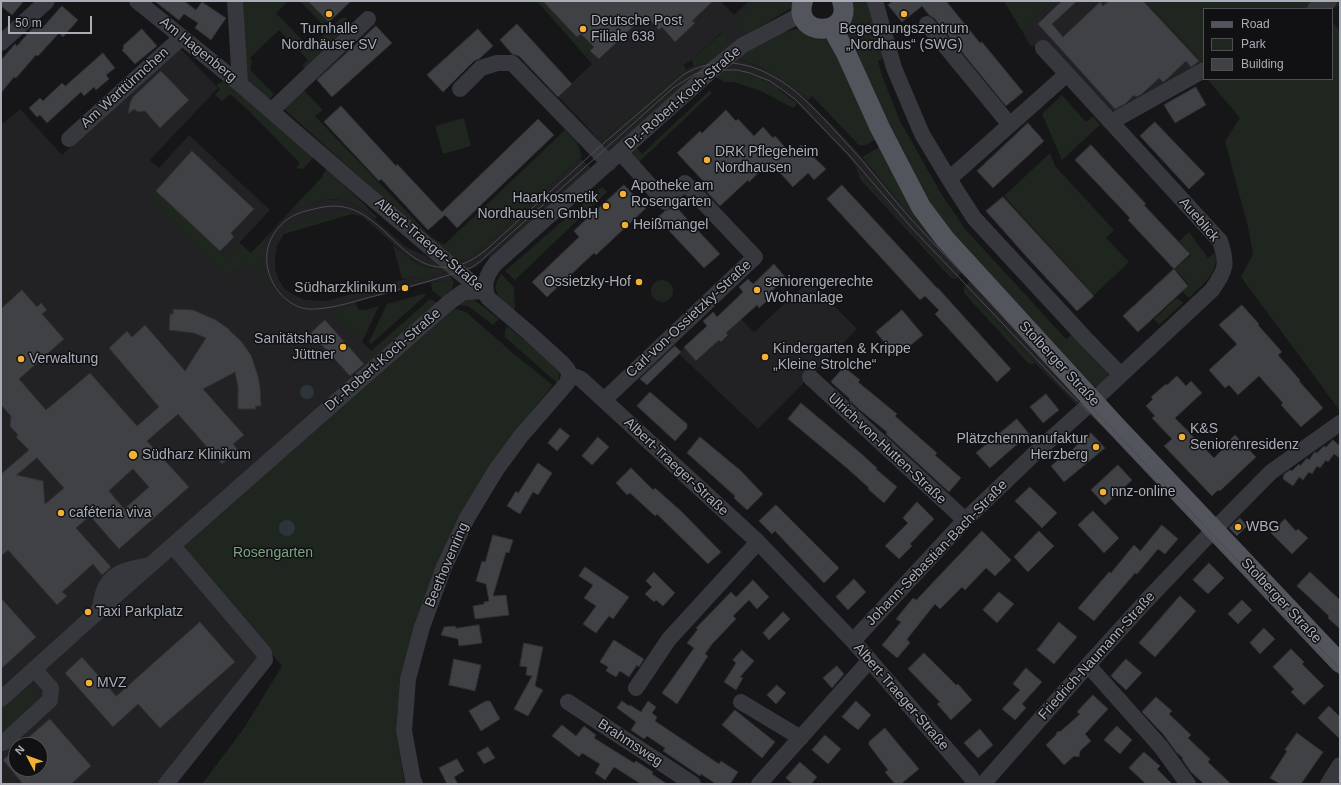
<!DOCTYPE html>
<html>
<head>
<meta charset="utf-8">
<style>
  body { margin:0 }
  #map { position:relative; width:1341px; height:785px; overflow:hidden; background:#161618; font-family:Helvetica,sans-serif }
  canvas { display:block }
  .frame { position:absolute; inset:0; border:2px solid #a8adb8; pointer-events:none }
  .legend { position:absolute; left:1203px; top:8px; width:130px; height:72px; box-sizing:border-box; background:#111113; border:1px solid #4d4f55; margin:0; padding:5px 7px; list-style:none; font-size:12px; color:#a8adb8 }
  .legend li { display:flex; align-items:center; gap:8px; height:20px }
  .legend b { width:20px; border:1px solid #4d4f55 }
  .north { position:absolute; left:8px; top:737px; width:40px; height:40px; box-sizing:border-box; background:#111113; border:1px solid #4d4f55; border-radius:50%; rotate:311deg; font-size:11px; font-weight:700; line-height:16px; text-align:center; color:#a8adb8 }
  .north::after { content:''; display:block; margin:auto; width:14px; height:18px; background:#f2b134; clip-path:polygon(50% 0,100% 100%,50% 72%,0 100%) }
  .scale { position:absolute; left:8px; top:16px; width:84px; height:18px; box-sizing:border-box; border:2px solid #a8adb8; border-top:0; padding-left:5px; font-size:12px; line-height:14px; white-space:nowrap; color:#a8adb8; -webkit-text-stroke:3px #111113; paint-order:stroke }
</style>
</head>
<body>
<div id="map">
<canvas width="1341" height="785"></canvas>
<div class="frame"></div>
<ul class="legend">
<li><b style="height:5px;background:#53555c"></b>Road</li>
<li><b style="height:11px;background:#1e261f"></b>Park</li>
<li><b style="height:11px;background:#404145"></b>Building</li>
</ul>
<div class="north">N</div>
<div class="scale">50 m</div>
</div>
<script>
const context = document.querySelector('canvas').getContext('2d');
context.lineJoin = 'round';
function fill(path, color) { context.fillStyle = color; context.fill(path, 'evenodd'); }
function strokePath(path, color, width, dash) { context.strokeStyle = color; context.lineWidth = width; context.lineCap = dash ? 'butt' : 'round'; context.setLineDash(dash || []); context.stroke(path); }
function write(font, color, halo, rows, align = 'center') {
  context.font = font + ' Helvetica,sans-serif'; context.lineWidth = 3; context.setLineDash([]); context.textBaseline = 'middle'; context.strokeStyle = halo; context.fillStyle = color; for (const [text, x, y, turn = 0] of rows) {
    context.save(); context.translate(x, y); context.rotate((+turn || 0) * Math.PI / 180); context.textAlign = isNaN(turn) ? turn : align; if (halo) context.strokeText(text, 0, 0); context.fillText(text, 0, 0); context.restore();
  }
}
const built = new Path2D(`
  M543 1H721L734 15 749 1 753 5 751 32 731 45 722 32 692 60 680 67 598 140 590 130 558 96 592 64 585 56 590 51Z
  M1053 1H1146L1202 62 1120 111H1106L1050 50 1030 45 1022 31Z
  M179 47 218 88 150 160 159 168 189 135 270 210 240 242 241 244 227 258 220 251 227 278 245 263 272 288 266 278 263 263V250L270 233 289 212 303 205 323 200H342L356 205 365 211 406 247 430 258H431L445 270 424 266 408 257 363 217 353 212 282 233 284 234 277 246 275 257V269L279 280 284 288 292 294 305 300 327 301 369 289 368 288 423 275 449 272 453 281 431 282 415 286 356 302V304L329 311 378 357 261 658 159 784H1V125L20 109 62 155ZM16 745H40V769H16Z
  M737 58 777 74 786 79 802 94 853 147 895 197 963 271 956 279 887 205 846 154 801 107 782 90 720 71Z
  M714 61 694 78 678 86 605 152 598 145 657 92 683 71 694 66Z
  M580 158 589 166 489 256 476 267 467 271 454 263 468 259 478 252Z
  M971 280 1079 393 1077 405 1028 356 964 287Z
  M809 281 857 329 758 429 679 354 684 347 697 361 719 340 721 342 728 336 726 333 741 319 754 332Z`);
const green = new Path2D(`
  M243 1H288L276 13 310 48 341 18H347L345 34 306 70 302 66 308 60 279 30 250 58 252 62 250 70 274 94 269 100 246 78Z
  M300 1H308L329 22 322 24Z
  M537 1H543L577 37 581 34 594 47 585 56Z
  M749 1H798L793 7 751 32C742 33 736 32 731 25L752 5Z
  M847 1H871L886 57 878 61 883 78 900 121 942 195 966 230 1066 339 1073 333 1108 371V379L1102 384 1093 387 933 217 844 31Z
  M1004 1H1053L1022 31Z
  M1146 1H1340V5L1332 9H1204V64Z
  M1332 21 1340 31V411L1241 277 1253 254 1248 227 1225 141 1240 118 1207 79H1332Z
  M804 28 818 33 829 42 841 61 876 139C870 143 864 148 857 144V143L812 96 808 100C785 76 768 69 737 58 757 46 780 30 804 28Z
  M723 32 731 40V45L714 61 694 66 692 60Z
  M684 65 686 69 657 92 598 145V140L680 66Z
  M720 71C753 72 772 82 797 104L793 108 761 91 734 82H724L714 76Z
  M694 78 610 153 605 152 678 86 689 79Z
  M224 81H228L309 152 313 158 303 169 296 168 300 163 248 110 230 94 222 101 215 95 220 89 216 85Z
  M301 87 323 110 315 116 431 237 444 245 565 130 577 142 582 156 478 252 468 259 454 263 281 106Z
  M710 90 712 93 638 163 628 152 634 145 642 154Z
  M1062 95 1086 122 1093 116 1100 125 1062 160 1042 114Z
  M464 118 471 146 443 154 435 126Z
  M879 147 963 271 920 226 862 157Z
  M1050 153 1055 166 1114 230 1106 238 1129 262 1094 295 1004 196Z
  M589 166 592 169 491 258 489 256Z
  M856 167 887 205 956 279 951 278 860 179Z
  M327 169 366 206 368 209 377 217 375 219C369 214 364 209 357 206 336 193 310 202 289 212L323 176 322 175Z
  M602 187 607 192 515 280 505 271Z
  M156 191 227 258 241 244 251 253 270 233C261 257 261 267 273 290L245 263 227 278 148 199Z
  M341 211 353 212 363 217 352 214 284 234 282 233 289 226Z
  M1189 232 1208 258 1215 253C1220 272 1201 286 1189 298L1183 292 1189 285 1175 269 1191 255 1179 241Z
  M393 245C403 253 412 262 424 266 432 269 442 267 449 272L402 279Z
  M501 274 514 287 515 312C502 300 488 293 501 274Z
  M651 291a11 11 0 1 1 22 0a11 11 0 1 1-22 0Z
  M454 281 452 290 443 299 432 290 431 282Z
  M964 287 1028 356 1035 363 1032 364 1028 363 964 293Z
  M423 294 426 295 371 344 369 342 387 304Z
  M1177 298 1183 303 1159 325 1154 319Z
  M430 299 438 303 368 366 362 359Z
  M464 299H473L499 319 493 325 468 306 458 305Z
  M356 304 358 309 364 310 379 306 362 342 329 311Z
  M451 307 466 312 515 355 553 385 516 431 416 625 400 678 396 732 405 784H202L244 728 282 666 181 547Z
  M507 326 560 370 558 384 505 337V331Z
  M24 686C34 687 38 692 39 702L1 738V704Z`);
const water = new Path2D(`
  M300 392a7 7 0 1 1 14 0a7 7 0 1 1-14 0Z
  M279 528a8 8 0 1 1 16 0a8 8 0 1 1-16 0Z`);
const building = new Path2D(`
  M1 1H24L12 15 1 6Z
  M155 1H184L196 10 202 2 226 18 211 40 195 28 198 23 184 14 179 20Z
  M308 1H351L329 22Z
  M543 1H713L692 21 695 23 675 42 662 27 659 30 645 15 599 59 590 51 594 47 581 34 577 37Z
  M893 1H946L980 43 982 42 1023 92 1006 106 934 18 929 15 922 6 902 22 888 5Z
  M1062 1H1077L1052 24 1063 37 1100 2 1103 6 1109 1H1143L1199 61 1191 67 1186 61 1166 80 1163 82 1159 78 1142 94 1136 97 1134 95 1125 104 1115 109 1038 24Z
  M62 6 78 20 63 37 59 33 38 56 36 55 16 78 14 77 1 93V60L15 44 17 46 36 24 42 28Z
  M517 24 572 84 558 97 519 56 512 54 500 40Z
  M376 26 392 43 332 97 317 80Z
  M142 29 157 46 135 64 122 50 124 48 123 46Z
  M478 29 493 46 479 59 474 61 443 92 427 75Z
  M103 53 115 68 106 75 109 79 96 90 94 87 84 96 81 92 47 123 40 115 37 117 29 108 40 98 43 101 62 83 65 86Z
  M161 71 189 100 160 128 145 111 138 112 134 109 128 114 130 103 133 97Z
  M1196 87 1206 105 1175 123 1164 105Z
  M341 106 396 166 397 164 442 212 538 119 554 135 457 228 445 215 428 230 381 179 379 181 324 122Z
  M726 110 736 121 738 119 754 136 763 127 773 138 775 136 791 154 801 145 826 169 814 180 808 173 793 187 770 162 749 182 748 180 720 206 702 187 706 184 677 153 700 131 702 133Z
  M1155 122 1205 174 1189 189 1140 136Z
  M1028 123 1044 141 993 188 977 171Z
  M1091 145 1146 204 1144 205 1190 254 1174 269 1128 220 1130 218 1075 160Z
  M192 151 254 209 231 233 234 237 220 251 156 191Z
  M624 185 646 208 596 255 594 253 547 297 532 282 579 237 574 231Z
  M842 185 937 288H938L1011 369 997 382 935 314 939 310 925 296 920 300 827 199Z
  M1003 197 1094 296 1077 311 1025 255 986 211Z
  M675 206 720 254 704 268 657 218 665 211 671 209Z
  M774 264 786 278 764 298 767 301 759 308 757 305 726 333 728 335 721 342 719 340 696 361 684 347 707 326 703 321 713 312 717 317 743 292 739 287 748 279 753 284Z
  M1174 269 1188 286 1138 332 1123 316Z
  M22 290 37 307 41 303 47 310 42 314 64 339 19 379 46 410 90 373 137 426 159 407 109 348 127 331 132 337 145 325 185 371 206 338 194 333 169 330 170 314H173V309L193 310 216 320 230 330H229L241 341 251 355 258 376 260 388 261 406H255L256 409H238V388L235 372 203 389 244 435 233 444 238 450 222 464 178 414 147 441 189 487 119 549 90 516 76 528 111 567 102 575 93 564 62 592 67 596 57 605 8 550 1 556V474L29 450 16 437 18 435 10 426 11 416 1 405V309ZM37 458 64 488 45 504 43 481 17 475ZM133 469 149 487 124 509 109 491Z
  M1242 305 1259 324 1258 325 1282 352 1278 355 1300 380 1299 381 1323 408 1301 427 1281 405 1283 403 1259 376 1238 395 1229 385 1225 388 1209 370 1237 344 1219 325Z
  M902 310 923 335 896 357 876 332Z
  M325 320 364 364 350 376 311 333Z
  M675 346 681 352 647 385 640 379Z
  M844 367 860 380 858 382 897 414 895 416 937 453 935 455 961 478 949 492 886 434 887 432 861 411 849 400 850 399 831 382Z
  M1177 376 1186 386 1191 381 1202 393 1175 418 1214 458 1226 446 1225 445 1235 435 1256 457 1220 491 1218 490 1212 496 1164 446 1172 439 1152 418 1155 416 1146 406 1153 399 1151 397 1166 384 1167 385Z
  M650 392 687 424V428L675 441 637 406Z
  M1046 394 1059 410 1043 423 1030 407Z
  M801 403 857 450 877 468 876 469 897 487 884 503 868 489 869 488 848 469 788 419Z
  M1017 419 1030 435 1014 447 990 468 976 453Z
  M560 428 570 436 557 451 548 443Z
  M1091 433 1105 448 1064 482 1051 466 1066 453 1067 454Z
  M598 437 609 447 592 465 582 456Z
  M700 437 740 470 763 494 747 510 734 498 735 496 687 453Z
  M1333 440 1340 446V458L1334 454 1328 462 1326 460 1320 468 1317 466 1312 474 1309 472 1303 480 1299 477 1293 486 1283 479 1284 474 1290 470 1292 471 1299 464 1300 466 1307 458 1309 460 1313 454 1315 452 1317 453 1324 446 1326 447Z
  M538 463 552 473 538 495 533 492 520 514 507 506 516 491 518 493Z
  M1118 465 1132 480 1105 505 1091 490Z
  M631 468 653 490 655 488 682 512 721 552 708 564 657 514 655 516 630 493 627 495 616 483Z
  M1030 487 1057 513 1042 528 1015 501Z
  M917 502 934 519 910 544 912 546 899 559 885 546 908 523 903 518Z
  M776 505 839 568 824 583 775 531 772 534 759 521Z
  M1093 511 1119 538 1104 553 1078 525Z
  M1240 518 1247 526 1237 536 1229 528Z
  M1285 519 1296 531 1298 529 1308 538 1292 554 1271 533Z
  M1162 525 1178 539 1165 554 1158 549 1137 574 1135 573 1094 621 1078 608 1109 572 1111 573 1134 545 1140 551Z
  M982 531 1011 560 995 576 986 568 965 590 962 587 940 609 935 604 907 639 910 643 897 658 882 645 901 622 896 619 913 598 916 600Z
  M1039 531 1054 546 1028 572 1014 557Z
  M493 535 513 540 509 553 506 552 493 596 506 595 509 615 475 619 473 606 484 604V602L489 601 486 584 476 581 482 561 485 562Z
  M1209 563 1224 578 1208 594 1193 580Z
  M585 567 629 597 613 619 609 616 596 633 583 624 596 606 584 598 593 585 579 576Z
  M654 572 675 593 663 606 656 600 654 602 645 594 652 587 646 581Z
  M1310 572 1340 600V629L1328 618 1329 616 1297 586Z
  M854 579 866 592 848 610 836 597Z
  M753 580 769 597 757 609 749 600 733 616 736 619 712 644 705 654 708 656 677 704 662 693 694 648 687 643 698 629 696 628 731 592 736 597Z
  M999 592 1014 604 997 623 983 610Z
  M1180 596 1196 611 1155 657 1139 643Z
  M1 598 36 637 1 669Z
  M1242 600 1252 610 1238 624 1228 614Z
  M783 612 790 619 769 640 763 633Z
  M200 622 235 662 160 728 138 704 113 727 65 673 82 657 116 696Z
  M1059 622 1077 637 1054 664 1037 650Z
  M479 625 482 643 459 646 458 639 441 635 444 627 455 626 456 628Z
  M1264 628 1275 639 1260 654 1250 643Z
  M614 640 644 659 639 667 637 665 629 677 620 671 616 677 606 671 608 667 600 662Z
  M524 643 543 647 535 686 543 690 528 716 514 709 532 676 526 675 527 667 520 666Z
  M1291 649 1304 662 1302 664 1324 686 1304 705 1291 692 1294 689 1273 667Z
  M742 650 754 661 740 677 743 678 736 690 724 682 736 663 733 660Z
  M924 653 956 685 958 684 972 700 951 720 937 704 940 702 908 669Z
  M454 659 481 665 475 691 449 685Z
  M1126 659 1142 673 1126 690 1111 676Z
  M837 666 844 674 832 688 823 678Z
  M1026 668 1042 682 1022 704 1026 708 1015 720 1002 709 1020 690 1013 684Z
  M777 685 786 693 776 704 767 695Z
  M1093 695 1108 709 1085 734 1091 741 1080 751 1079 757 1074 756 1064 765 1046 745 1056 735 1057 732 1061 731 1080 714 1077 712Z
  M1156 697 1172 711 1169 714 1191 735 1188 738 1210 759 1208 762 1231 784H1204L1191 772 1182 759 1183 758 1177 753 1163 734 1142 712Z
  M486 701H490L500 719 481 731 469 711Z
  M622 701 629 706 630 705 641 712 648 701 656 707 652 713 657 717 655 721 719 764 721 761 738 772 730 784H716L701 774 700 776 663 751 665 748 647 736 644 739 631 730 636 722 617 708Z
  M856 701 871 715 858 730 842 717Z
  M1329 706 1340 717V739L1318 718Z
  M735 710 775 742 762 758 722 725Z
  M50 719 91 766 71 784H23L3 760 16 749V769H40V745H20Z
  M562 725 576 736 584 726 596 735 594 738 634 763 636 761 653 772 652 774 667 784H641L614 767 605 780 595 773 600 764 582 753 579 757 552 736Z
  M1117 726 1132 740 1120 754 1104 740Z
  M885 728 919 769 901 784H895L885 772 888 770 869 745V742Z
  M980 729 993 745 978 758 964 743Z
  M1297 733 1323 752 1301 784H1280L1270 778 1287 751 1285 750Z
  M825 735 841 749 828 764 812 750Z
  M488 747 495 758 484 764 477 753Z
  M1144 752 1160 766 1157 769 1172 784H1146L1129 768Z
  M457 759 464 771 454 777 458 784H447L439 768Z
  M800 762 817 777 811 784H793L786 778Z`);
const minor = new Path2D(`
  M137 1 240 84 361 189 459 272 470 281 486 291
  M235 1 240 84
  M875 1 894 68 922 134 949 179 974 218 1085 338 1121 375
  M1315 9 1329 1
  M927 24 1010 125
  M1 43 47 1
  M1043 48 1067 74
  M460 89 481 68 497 63H512L609 163
  M271 111 368 19
  M1111 122 1204 70
  M69 139 182 37
  M569 376 576 377 581 379 758 542 853 641 971 777 974 784
  M810 377 965 520
  M604 400 755 257 685 183 665 202 620 152
  M99 611C101 603 102 593 106 586 115 570 134 568 150 565
  M853 641 965 520 1032 456 1093 401 1212 290C1226 269 1228 265 1220 241L1067 74 949 179
  M1088 665 1161 747 1188 784
  M636 688 669 639 758 542
  M1 699 123 589 447 304 463 292 486 291
  M568 702 693 784
  M741 702 801 738
  M1 743H3L50 700 51 688 34 669
  M166 784 265 660 264 653 173 546
  M415 784 413 780 404 731 408 679 422 627 444 567 467 518 496 470 521 436 567 383 569 376 568 370 563 364 529 333 488 298C482 285 487 274 495 264L712 70 743 45 802 14
  M759 784 870 660
  M983 784 1088 665 1146 601 1204 540 1271 472 1340 423
  M1328 784 1340 765`);
const major = new Path2D(`
  M803 1C791 38 854 38 842 1
  M832 28 846 53 880 128 921 207 945 239 1117 427 1340 663`);
const tram = new Path2D(`
  M1340 669 1103 419C1063 381 1026 340 987 299 962 272 935 246 910 218 893 199 877 178 860 158 849 146 838 134 827 122 811 106 795 88 774 77 745 60 712 57 683 75L596 150 486 250C471 262 453 271 433 266 422 264 410 255 402 248 382 230 363 206 334 206 326 206 318 208 310 210 293 213 279 223 271 239 264 253 266 270 273 283 279 295 293 308 308 309 326 310 350 303 367 298 394 291 420 284 446 276 455 273 464 271 472 267 477 264 482 260 486 256L673 88 695 74 712 70H737L750 73 770 81 795 99 849 155 912 228 1061 385 1119 442 1340 675`);
const markers = [
  [329,14,4,"#f2b134"],
  [904,14,4,"#f2b134"],
  [583,29,4,"#f2b134"],
  [707,160,4,"#f2b134"],
  [623,194,4,"#f2b134"],
  [606,206,4,"#f2b134"],
  [625,225,4,"#f2b134"],
  [639,282,4,"#f2b134"],
  [405,288,4,"#f2b134"],
  [757,290,4,"#f2b134"],
  [343,347,4,"#f2b134"],
  [765,357,4,"#f2b134"],
  [21,359,4,"#f2b134"],
  [1182,437,4,"#f2b134"],
  [1096,447,4,"#f2b134"],
  [133,455,5,"#f2b134"],
  [1103,492,4,"#f2b134"],
  [61,513,4,"#f2b134"],
  [1238,527,4,"#f2b134"],
  [88,612,4,"#f2b134"],
  [89,683,4,"#f2b134"]
];
const poiNames = [
  ["Deutsche Post",591,21],
  ["Filiale 638",591,37],
  ["Turnhalle",329,29,"center"],
  ["Nordhäuser SV",329,45,"center"],
  ["Begegnungszentrum",904,29,"center"],
  ["„Nordhaus“ (SWG)",904,45,"center"],
  ["DRK Pflegeheim",715,152],
  ["Nordhausen",715,168],
  ["Apotheke am",631,186],
  ["Rosengarten",631,202],
  ["Haarkosmetik",598,198,"right"],
  ["Nordhausen GmbH",598,214,"right"],
  ["Heißmangel",633,225],
  ["Ossietzky-Hof",631,282,"right"],
  ["seniorengerechte",765,282],
  ["Wohnanlage",765,298],
  ["Südharzklinikum",397,288,"right"],
  ["Sanitätshaus",335,339,"right"],
  ["Jüttner",335,355,"right"],
  ["Kindergarten & Krippe",773,349],
  ["„Kleine Strolche“",773,365],
  ["Verwaltung",29,359],
  ["K&S",1190,429],
  ["Seniorenresidenz",1190,445],
  ["Plätzchenmanufaktur",1088,439,"right"],
  ["Herzberg",1088,455,"right"],
  ["Südharz Klinikum",142,455],
  ["nnz-online",1111,492],
  ["caféteria viva",69,513],
  ["WBG",1246,527],
  ["Taxi Parkplatz",96,612],
  ["MVZ",97,683]
];
const streetNames = [
  ["Am Hagenberg",198,50,39],
  ["Am Warttürmchen",125,88,-42],
  ["Dr.-Robert-Koch-Straße",683,98,-41],
  ["Aueblick",1199,220,49],
  ["Albert-Traeger-Straße",429,245,40],
  ["Carl-von-Ossietzky-Straße",689,319,-43],
  ["Dr.-Robert-Koch-Straße",383,360,-41],
  ["Stolberger Straße",1059,364,47],
  ["Ulrich-von-Hutten-Straße",887,449,43],
  ["Albert-Traeger-Straße",676,467,43],
  ["Johann-Sebastian-Bach-Straße",937,553,-46],
  ["Beethovenring",447,565,-67],
  ["Stolberger Straße",1281,601,47],
  ["Friedrich-Naumann-Straße",1097,656,-48],
  ["Albert-Traeger-Straße",901,697,49],
  ["Brahmsweg",630,743,33]
];
const parkNames = [
  ["Rosengarten",273,553]
];
fill(built, '#222225');
fill(green, '#1e261f');
fill(water, '#2c353c');
fill(building, '#404145');
strokePath(building, '#303034', 1);
strokePath(minor, '#37383d', 16);
strokePath(major, '#53555c', 20);
strokePath(tram, '#4a4c52', 1);
for (const [x, y, r, color] of markers) { const dot = new Path2D(); dot.arc(x, y, r, 0, 2 * Math.PI); context.fillStyle = color; context.fill(dot); strokePath(dot, '#111113', 1.5); }
write('14px', '#a8adb8', '#111113', poiNames, 'left');
write('14px', '#a8adb8', '#111113', streetNames);
write('14px', '#7fa381', '#111113', parkNames);
</script>
</body>
</html>
